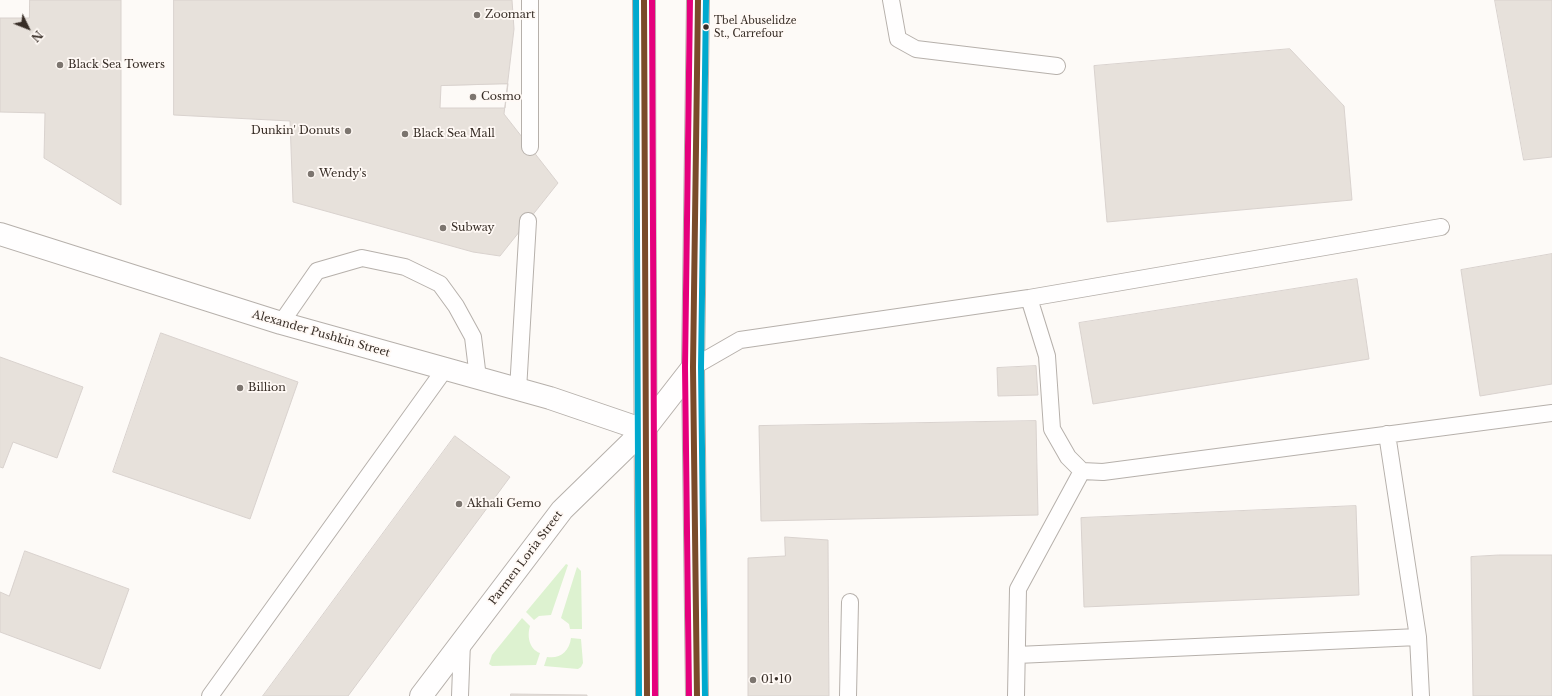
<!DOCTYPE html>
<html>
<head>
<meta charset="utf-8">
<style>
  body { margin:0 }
  #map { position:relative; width:1552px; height:696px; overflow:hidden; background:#fdfaf7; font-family:"Libre Baskerville",serif }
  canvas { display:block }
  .north { position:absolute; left:8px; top:8px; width:40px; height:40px; -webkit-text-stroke:3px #fff9f5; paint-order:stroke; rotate:133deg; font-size:11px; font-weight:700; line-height:16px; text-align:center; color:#372d26 }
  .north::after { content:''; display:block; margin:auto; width:14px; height:18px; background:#372d26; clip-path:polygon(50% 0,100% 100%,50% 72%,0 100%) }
</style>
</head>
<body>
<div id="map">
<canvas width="1552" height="696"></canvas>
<div class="north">N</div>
</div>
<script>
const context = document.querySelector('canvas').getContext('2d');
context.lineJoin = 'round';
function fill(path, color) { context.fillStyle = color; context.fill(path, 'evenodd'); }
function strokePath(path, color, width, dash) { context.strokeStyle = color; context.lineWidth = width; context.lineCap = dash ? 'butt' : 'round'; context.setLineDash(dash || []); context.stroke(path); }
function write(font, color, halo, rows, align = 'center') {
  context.font = font + ' "Libre Baskerville",serif'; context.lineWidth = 3.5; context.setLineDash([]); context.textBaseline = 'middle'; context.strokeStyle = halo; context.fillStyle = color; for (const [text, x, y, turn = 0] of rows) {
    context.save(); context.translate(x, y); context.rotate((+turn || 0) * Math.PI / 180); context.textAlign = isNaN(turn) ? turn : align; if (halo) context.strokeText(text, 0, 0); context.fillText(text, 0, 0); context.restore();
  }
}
const green = new Path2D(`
  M566 564 568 565 551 615 539 616 534 620 526 612Z
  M577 567 581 571 582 629H570L569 624 561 618Z
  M522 618 530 626C527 636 529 649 540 653L536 665 492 666 489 664 492 655Z
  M571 638 581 639 583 663 581 667 578 669 544 666 547 657C560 659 569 652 571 638Z`);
const building = new Path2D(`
  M30 0H121V205L44 158 45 113 0 112V18H29Z
  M174 0H512L514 29 504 114 558 183 500 256 473 252 293 202 290 121 174 115Z
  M1495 0H1552V157L1524 160Z
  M1290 49 1344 106 1352 200 1107 222 1094 66Z
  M508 84 505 108H440L441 86Z
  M1552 254V384L1480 396 1461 270Z
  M1357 279 1369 359 1093 404 1079 323Z
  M161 333 298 382 250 519 113 472Z
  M0 357 83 387 57 458 13 442 3 468 0 467Z
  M1036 366 1038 395 998 396 997 368Z
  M1036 421 1038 515 761 521 759 426Z
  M455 436 510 477 348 696H263Z
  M1356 506 1359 595 1084 607 1081 518Z
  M785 537 828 540 829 696H748V558L785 556Z
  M25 551 129 589 100 669 0 632V592L9 596Z
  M1499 555H1552V696H1473L1471 557Z
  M511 694 587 695V696H511Z`);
const lane = new Path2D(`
  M891 0 898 39 916 49 1057 66
  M530 147V0
  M1029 298 1047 356 1052 429 1068 457 1082 471 1103 472 1552 413
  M281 323 317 271 362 258 405 267 440 284 456 306 473 337 478 378
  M693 367 740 340 1029 298 1441 227
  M518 390 528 221
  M1387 434 1418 637 1421 696
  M1017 655 1418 637
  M210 696 445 369
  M460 696 462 642
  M848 696 850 602
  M1016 696 1018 589 1082 471`);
const street = new Path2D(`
  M0 234 281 323 550 398 644 430
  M421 696 562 510 644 430 693 367`);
const secondary = new Path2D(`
  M644 0C645 232 644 464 647 696
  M697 696 693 367 698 0`);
const bus1 = new Path2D(`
  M644 0 647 696
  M697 696 693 367 698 0`);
const bus2 = new Path2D(`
  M636 0 639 696
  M705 696 701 367 706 0`);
const bus3 = new Path2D(`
  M652 0 655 696
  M689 696 685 367 690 0`);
const markers = [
  [477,15,4,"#7c756f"],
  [706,27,3.5,"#372d26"],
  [60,65,4,"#7c756f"],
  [473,97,4,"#7c756f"],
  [348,131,4,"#7c756f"],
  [405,134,4,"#7c756f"],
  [311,174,4,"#7c756f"],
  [443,228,4,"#7c756f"],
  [240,388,4,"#7c756f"],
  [459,504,4,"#7c756f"],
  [753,680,4,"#7c756f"]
];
const busNames = [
  ["Tbel Abuselidze",714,21],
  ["St., Carrefour",714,34]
];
const poiNames = [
  ["Zoomart",485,15],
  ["Black Sea Towers",68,65],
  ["Cosmo",481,97],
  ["Dunkin' Donuts",340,131,"right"],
  ["Black Sea Mall",413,134],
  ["Wendy's",319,174],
  ["Subway",451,228],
  ["Billion",248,388],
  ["Akhali Gemo",467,504],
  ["01•10",761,680]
];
const streetNames = [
  ["Alexander Pushkin Street",321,334,16],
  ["Parmen Loria Street",526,558,-53]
];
fill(green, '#ddf2d0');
fill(building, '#e7e1db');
strokePath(building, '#d9d2ce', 1);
strokePath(lane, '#b6b0ab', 18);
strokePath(street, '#b6b0ab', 24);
strokePath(secondary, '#b6b0ab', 24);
strokePath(lane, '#fffefe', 16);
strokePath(street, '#fffefe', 22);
strokePath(secondary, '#fffefe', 22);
strokePath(bus1, '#7a4b2a', 6);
strokePath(bus2, '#00a9ce', 6);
strokePath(bus3, '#e5007d', 6);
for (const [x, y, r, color] of markers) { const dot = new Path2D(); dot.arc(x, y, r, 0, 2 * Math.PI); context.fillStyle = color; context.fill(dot); strokePath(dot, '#fff9f5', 1.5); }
write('10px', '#372d26', '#fff9f5', busNames, 'left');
write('11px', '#372d26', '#fff9f5', poiNames, 'left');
write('11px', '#372d26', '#fff9f5', streetNames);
</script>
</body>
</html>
